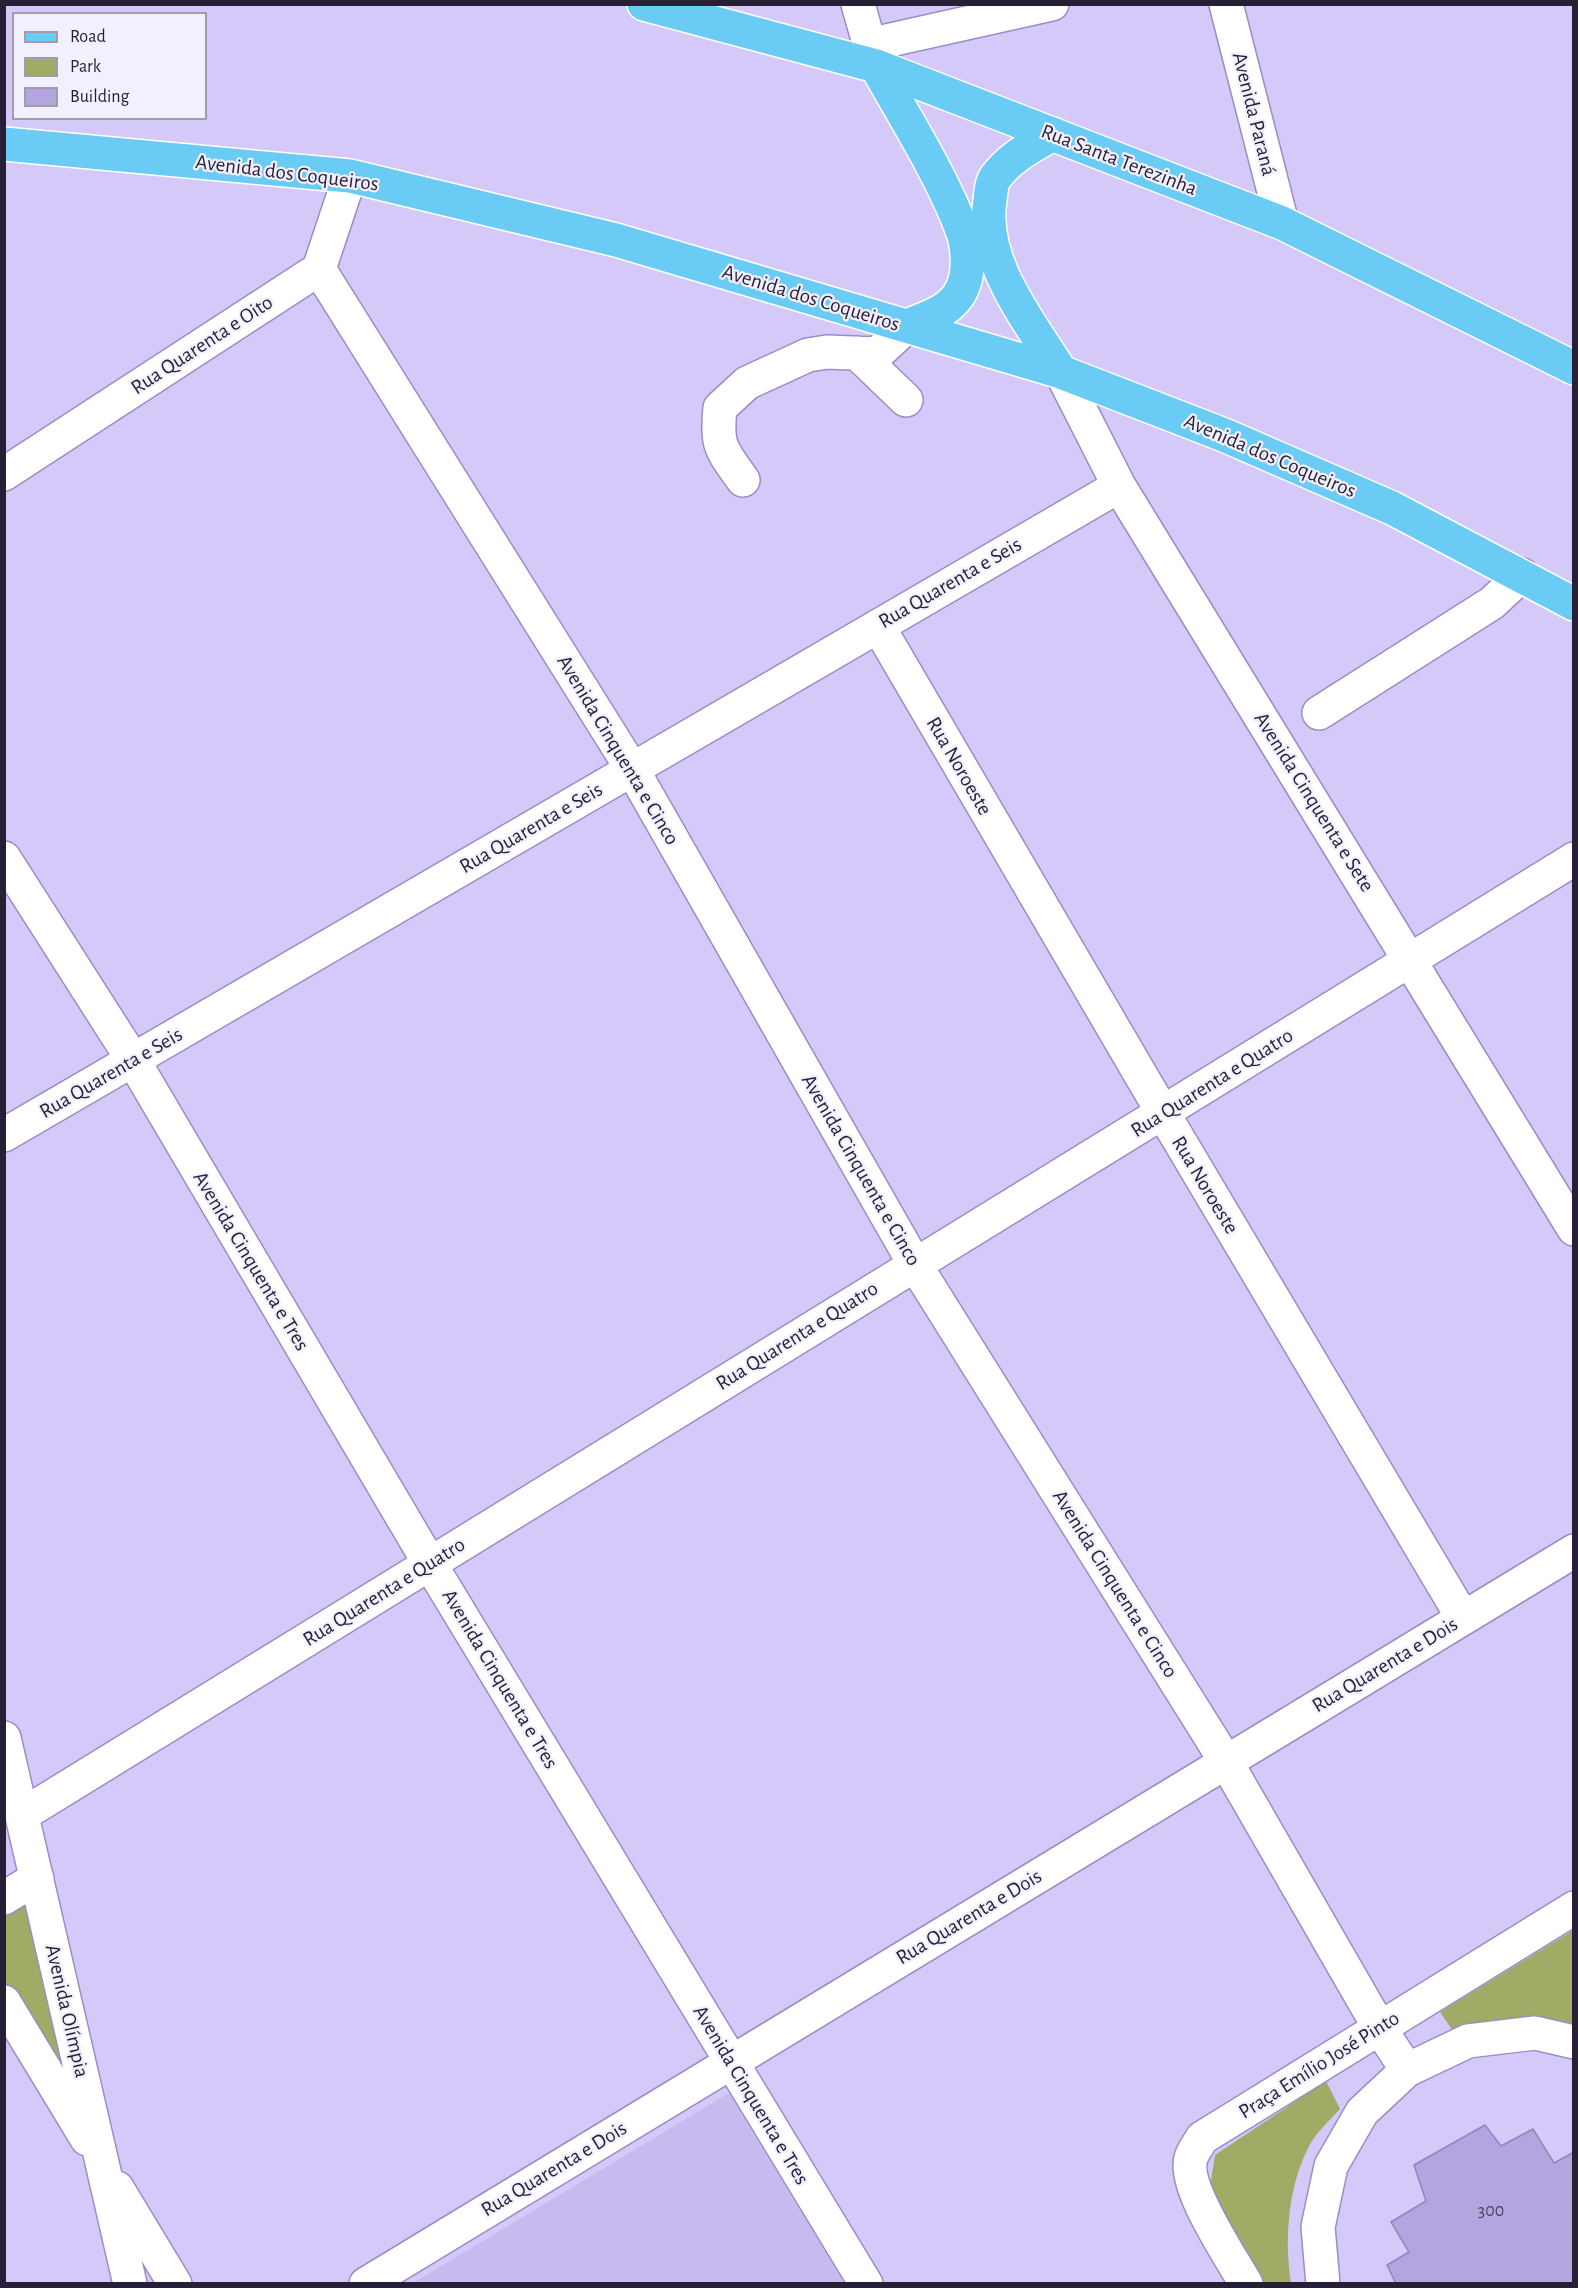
<!DOCTYPE html>
<html>
<head>
<meta charset="utf-8">
<style>
  body { margin:0 }
  #map { position:relative; width:1578px; height:2288px; overflow:hidden; background:#d5c9fa; font-family:"Alegreya Sans",sans-serif }
  canvas { display:block }
  .frame { position:absolute; inset:0; border:6px solid #261f36; pointer-events:none }
  .legend { position:absolute; left:12px; top:12px; width:195px; height:108px; box-sizing:border-box; background:#f3f0fd; border:2px solid #a19cad; margin:0; padding:8px 10px; list-style:none; font-size:18px; color:#261f36 }
  .legend li { display:flex; align-items:center; gap:12px; height:30px }
  .legend b { width:30px; border:2px solid #a19cad }
</style>
</head>
<body>
<div id="map">
<canvas width="1578" height="2288"></canvas>
<div class="frame"></div>
<ul class="legend">
<li><b style="height:8px;background:#6acbf4"></b>Road</li>
<li><b style="height:16px;background:#a0ac65"></b>Park</li>
<li><b style="height:16px;background:#b4a4df"></b>Building</li>
</ul>
</div>
<script>
const context = document.querySelector('canvas').getContext('2d');
context.lineJoin = 'round';
function fill(path, color) { context.fillStyle = color; context.fill(path, 'evenodd'); }
function strokePath(path, color, width, dash) { context.strokeStyle = color; context.lineWidth = width; context.lineCap = dash ? 'butt' : 'round'; context.setLineDash(dash || []); context.stroke(path); }
function write(font, color, halo, rows, align = 'center') {
  context.font = font + ' "Alegreya Sans",sans-serif'; context.lineWidth = 4.5; context.setLineDash([]); context.textBaseline = 'middle'; context.strokeStyle = halo; context.fillStyle = color; for (const [text, x, y, turn = 0] of rows) {
    context.save(); context.translate(x, y); context.rotate((+turn || 0) * Math.PI / 180); context.textAlign = isNaN(turn) ? turn : align; if (halo) context.strokeText(text, 0, 0); context.fillText(text, 0, 0); context.restore();
  }
}
const built = new Path2D(`
  M729 2093 844 2283H413Z`);
const green = new Path2D(`
  M30 1893 84 2116 5 1982 4 1909Z
  M1572 1931 1573 2024 1510 2022 1455 2034 1440 2012Z
  M1326 2081 1340 2109C1331 2119 1319 2130 1312 2141 1288 2182 1284 2238 1291 2283H1255L1209 2193 1215 2155Z`);
const building = new Path2D(`
  M1485 2125 1501 2146 1533 2129 1554 2163 1574 2152V2284H1396L1387 2265 1409 2252 1391 2222 1426 2201 1414 2165Z`);
const minor = new Path2D(`
  M858 4 875 64
  M1226 4 1282 223
  M868 45 1052 4
  M319 269 632 769 914 1263 1225 1760 1379 2027 1407 2070
  M857 353 906 400
  M1061 372 1119 486 1574 1229
  M4 474 319 269 350 176
  M743 480C721 449 716 446 720 408L747 383 808 355 827 352 877 354 907 326
  M878 626 1163 1113 1463 1618
  M1319 713 1492 603 1522 575
  M4 858 133 1060 430 1564 866 2284
  M4 1135 1119 486
  M4 1738 130 2284
  M22 1815 1574 859
  M4 1898 37 1878
  M4 2002 87 2139
  M117 2188 175 2284
  M366 2284 1574 1551
  M1246 2284C1231 2257 1182 2186 1191 2158 1193 2151 1199 2144 1202 2138L1574 1908
  M1323 2284 1318 2227 1331 2166 1362 2112 1407 2070 1468 2041 1535 2033 1574 2042`);
const major = new Path2D(`
  M644 4 876 66 1282 223 1574 368
  M876 66C904 116 942 176 962 230 968 246 970 272 962 289 952 311 928 317 907 326
  M1053 134C1031 147 1010 157 995 178 991 184 991 193 990 200 980 262 1030 322 1061 372
  M4 144 350 176 616 240 1061 372 1224 435 1392 508 1574 604`);
const numberNames = [
  ["300",1491,2211]
];
const streetNames = [
  ["Avenida Paraná",1254,114,76],
  ["Rua Santa Terezinha",1119,160,21],
  ["Avenida dos Coqueiros",287,173,7],
  ["Avenida dos Coqueiros",811,298,17],
  ["Rua Quarenta e Oito",202,345,-33],
  ["Avenida dos Coqueiros",1270,456,23],
  ["Rua Quarenta e Seis",950,583,-30],
  ["Avenida Cinquenta e Cinco",618,750,59],
  ["Rua Noroeste",959,766,60],
  ["Avenida Cinquenta e Sete",1314,802,58],
  ["Rua Quarenta e Seis",531,828,-30],
  ["Rua Quarenta e Seis",111,1073,-30],
  ["Rua Quarenta e Quatro",1212,1083,-32],
  ["Avenida Cinquenta e Cinco",861,1170,60],
  ["Rua Noroeste",1205,1185,59],
  ["Avenida Cinquenta e Tres",251,1261,59],
  ["Rua Quarenta e Quatro",797,1336,-32],
  ["Avenida Cinquenta e Cinco",1115,1584,58],
  ["Rua Quarenta e Quatro",384,1592,-32],
  ["Rua Quarenta e Dois",1385,1665,-31],
  ["Avenida Cinquenta e Tres",500,1679,59],
  ["Rua Quarenta e Dois",969,1917,-31],
  ["Avenida Olímpia",67,2011,77],
  ["Praça Emílio José Pinto",1319,2065,-32],
  ["Avenida Cinquenta e Tres",751,2095,59],
  ["Rua Quarenta e Dois",554,2169,-31]
];
fill(built, '#c7baee');
fill(green, '#a0ac65');
fill(building, '#b4a4df');
strokePath(building, '#9484bd', 1.5);
strokePath(minor, '#9c8cc5', 36);
strokePath(major, '#fff', 36);
strokePath(minor, '#fff', 33);
strokePath(major, '#6acbf4', 33);
write('18px', '#4a4060', null, numberNames);
write('21px', '#261f36', '#f3f0fd', streetNames);
</script>
</body>
</html>
